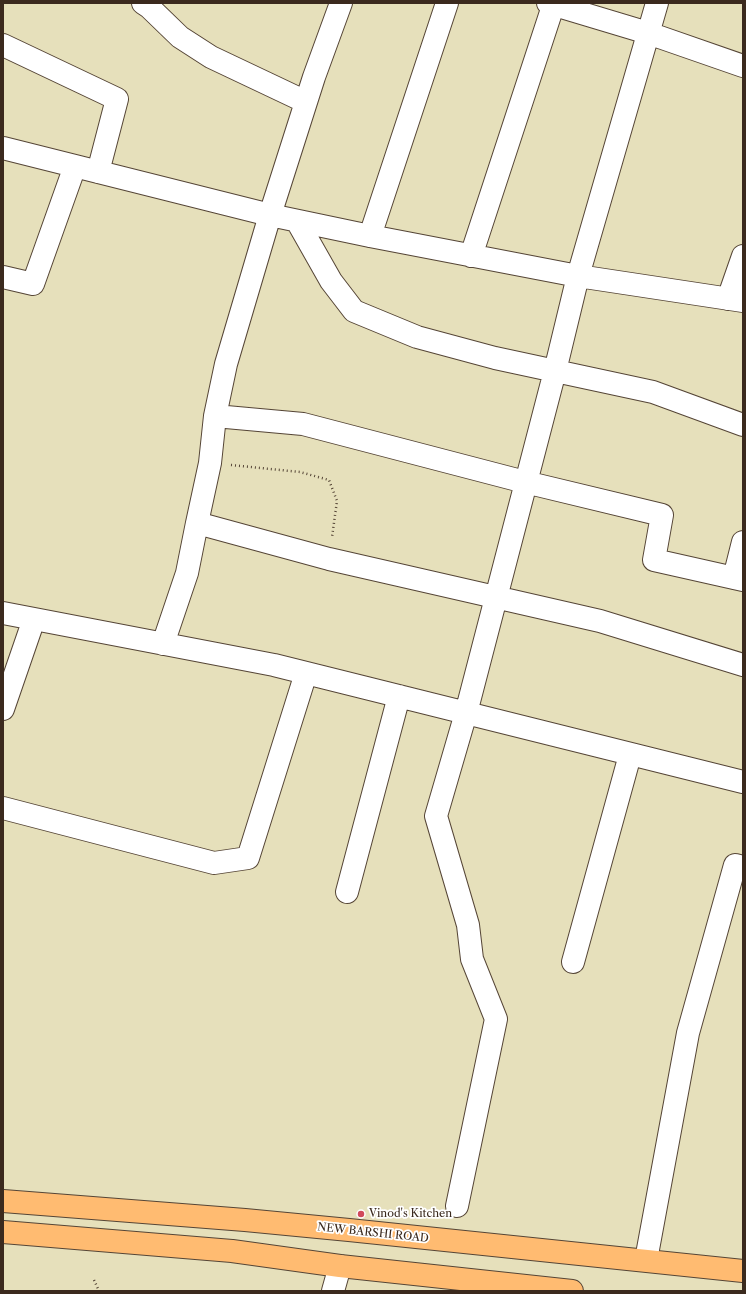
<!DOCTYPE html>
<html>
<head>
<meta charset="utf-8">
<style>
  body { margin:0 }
  #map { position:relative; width:746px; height:1294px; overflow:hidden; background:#e6e0bb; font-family:"Libre Caslon Text",serif }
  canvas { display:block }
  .frame { position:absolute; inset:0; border:4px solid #3b2a1e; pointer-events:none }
</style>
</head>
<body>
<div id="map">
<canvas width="746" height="1294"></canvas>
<div class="frame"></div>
</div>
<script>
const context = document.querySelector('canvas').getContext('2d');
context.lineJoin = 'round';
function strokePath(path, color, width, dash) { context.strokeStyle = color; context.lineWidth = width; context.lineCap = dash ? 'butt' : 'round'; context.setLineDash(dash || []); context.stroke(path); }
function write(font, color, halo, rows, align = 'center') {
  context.font = font + ' "Libre Caslon Text",serif'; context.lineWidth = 3.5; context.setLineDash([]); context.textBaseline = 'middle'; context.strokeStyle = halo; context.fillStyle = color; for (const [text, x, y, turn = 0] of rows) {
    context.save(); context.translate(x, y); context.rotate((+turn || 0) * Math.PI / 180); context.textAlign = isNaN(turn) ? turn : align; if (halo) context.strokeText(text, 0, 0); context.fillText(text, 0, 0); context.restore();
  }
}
const path = new Path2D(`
  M231 465 300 472 329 480 337 501 332 537
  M94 1280 99 1291`);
const minor = new Path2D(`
  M143 3 149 7 180 37 211 57 306 102
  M548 3 648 33 743 66
  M3 45 117 99 98 172
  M3 148 270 215 370 236 578 276 743 301
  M297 221 331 281 354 311 417 337 495 358 653 392 743 425
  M370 236 447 3
  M471 256 554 3
  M3 277 33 284 75 166
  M728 299 743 256
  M215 416 303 424 525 482 662 515 654 560 743 580
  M197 523 210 463 215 416 226 364 270 215 314 77 341 3
  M734 578 743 542
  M3 613 274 665 743 782
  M163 644 187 573 197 523 329 559 600 621 743 665
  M3 709 34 619
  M3 808 214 863 248 858 306 673
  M347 892 399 696
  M573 962 630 755
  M457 1206 496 1019 472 959 468 925 436 816 466 713 555 371 578 276 657 3
  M646 1260 688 1033 735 865 743 867
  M333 1291 340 1266`);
const major = new Path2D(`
  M3 1201 245 1220 349 1230 743 1271
  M3 1232 232 1251 340 1266 572 1291`);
const markers = [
  [361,1214,4,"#d1495b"]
];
const poiNames = [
  ["Vinod's Kitchen",369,1214]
];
const streetNames = [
  ["NEW BARSHI ROAD",373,1233,6]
];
strokePath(minor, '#554536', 24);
strokePath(major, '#554536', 24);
strokePath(path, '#554536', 2.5, [1, 3]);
strokePath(minor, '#fff', 22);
strokePath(major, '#ffbb71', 22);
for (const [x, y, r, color] of markers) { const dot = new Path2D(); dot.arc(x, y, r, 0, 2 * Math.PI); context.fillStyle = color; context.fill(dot); strokePath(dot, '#fff', 1.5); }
write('11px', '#3b2a1e', '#fff', poiNames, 'left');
write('11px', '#3b2a1e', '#fff', streetNames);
</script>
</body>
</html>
